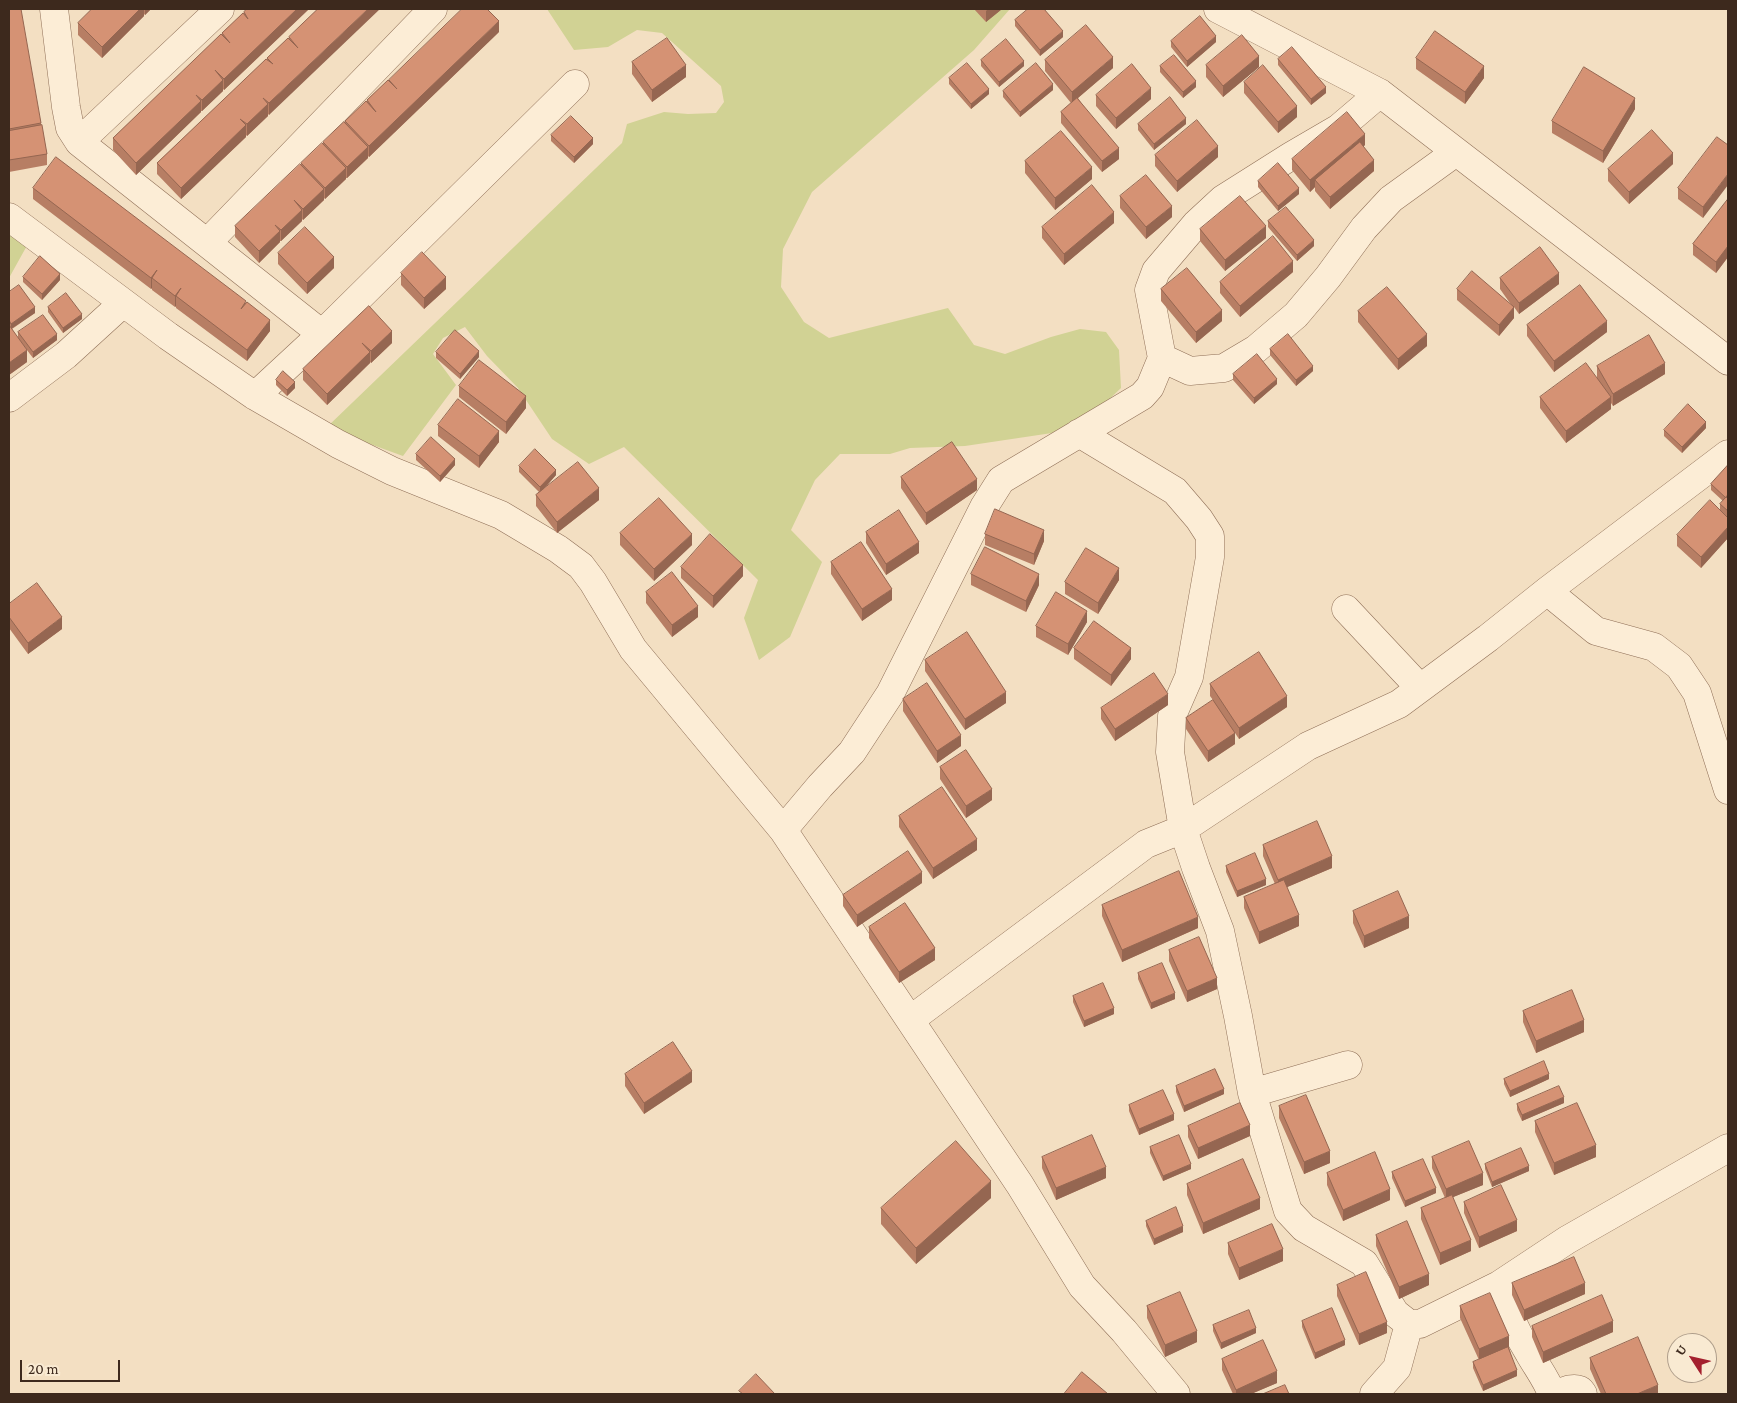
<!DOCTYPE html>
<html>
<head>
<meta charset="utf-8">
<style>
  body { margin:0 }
  #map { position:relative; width:1737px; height:1403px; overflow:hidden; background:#f3dfc2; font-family:"Crimson Pro",serif }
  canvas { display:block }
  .frame { position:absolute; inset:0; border:10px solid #3d291d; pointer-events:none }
  .north { position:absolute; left:1667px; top:1333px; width:50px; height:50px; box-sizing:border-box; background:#f9ead2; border:1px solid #ae9d8a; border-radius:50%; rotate:305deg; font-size:14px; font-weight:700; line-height:20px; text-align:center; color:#3d291d }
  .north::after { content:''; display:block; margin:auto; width:18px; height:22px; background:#a4202e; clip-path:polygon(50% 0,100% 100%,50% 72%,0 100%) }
  .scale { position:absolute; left:20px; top:1360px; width:100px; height:22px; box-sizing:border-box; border:2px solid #3d291d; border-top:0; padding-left:6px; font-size:15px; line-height:18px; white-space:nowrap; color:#3d291d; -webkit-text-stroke:4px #f9ead2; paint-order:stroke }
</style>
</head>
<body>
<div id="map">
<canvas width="1737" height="1403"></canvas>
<div class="frame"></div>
<div class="north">U</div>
<div class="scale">20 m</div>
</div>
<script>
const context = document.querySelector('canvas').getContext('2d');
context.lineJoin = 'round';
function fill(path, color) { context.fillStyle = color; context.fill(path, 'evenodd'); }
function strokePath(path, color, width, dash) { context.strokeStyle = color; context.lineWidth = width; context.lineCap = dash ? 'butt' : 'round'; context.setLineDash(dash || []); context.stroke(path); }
const green = new Path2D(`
  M547 9H1010L974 50 812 192 783 249 781 287 804 322 829 338 948 308 974 345 1005 354 1051 337 1080 329 1106 332 1119 350 1121 388 1098 410 1052 433 965 446 910 448 890 454H840L815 480 791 530 822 562 790 637 759 660 744 618 758 580 624 447 589 464 552 439 518 388 487 356 465 327 443 338 433 354 456 385 403 456 326 428 622 143 627 124 664 112 688 114 716 113 724 102 721 86 662 33 637 30 608 47 574 50Z
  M9 228 29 242 9 278Z`);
const street = new Path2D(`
  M54 9 66 107 70 128 79 142 322 334 255 396
  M1218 9 1380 93 1728 361
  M79 142 220 9
  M9 217 168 336 255 396 338 444 392 471 501 515 558 549 581 566 593 582 633 649 783 830 1020 1185 1082 1286 1124 1331 1176 1394
  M207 243 433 9
  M322 334 575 84
  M1162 358 1190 371 1224 368 1256 349 1296 315 1328 277 1364 228 1391 199 1456 152
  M9 398 66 355 123 303
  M1079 433 1175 491 1199 519 1210 536V557L1189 677 1172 716 1170 752 1183 829 1196 868 1220 931 1238 1016 1252 1093 1348 1065
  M1547 591 1728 454
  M1346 609 1420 688
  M783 830 820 786 852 752 890 694 984 507 1001 480 1142 396 1150 387 1162 358 1149 290 1156 271 1196 224 1223 199 1291 156 1339 128 1380 93
  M910 1020 1146 844 1183 829 1308 746 1399 704 1488 638 1547 591 1596 631 1654 647 1679 666 1697 693 1728 790
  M1252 1093 1288 1211 1304 1228 1364 1263 1395 1313 1409 1324H1420L1499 1285
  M1374 1394 1397 1368 1409 1324
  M1552 1394C1547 1380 1537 1367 1529 1353 1516 1332 1505 1309 1499 1285L1567 1240 1728 1148
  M1557 1394C1565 1391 1572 1387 1580 1390L1583 1394`);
const wall = new Path2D(`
  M9 9 41 123 47 154V165L9 172Z
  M92 9H151L145 15 144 14V16L102 58 78 35V23Z
  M247 9H309L224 90 223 89V91L202 111H201V112L136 175 113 150V138L222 35V33L244 14V12Z
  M318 9 269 115 268 114V116L247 136 246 135V137L181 199 157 174V163L267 59V58L289 39V37Z
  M974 9H1002L986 22Z
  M1015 20 1063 37 1040 56 1015 26Z
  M499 32 369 157 368 156V158L347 178H346V179L325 199 324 198V200L303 220 302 219V221L281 241H280V242L259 263 235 237V226L301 165V163L323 144V142L345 123V121L367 102V100L389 81V80Z
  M1171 41 1216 42 1187 67 1171 47Z
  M1416 58 1484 78 1465 104 1416 69Z
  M1278 59 1326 93 1311 105 1278 65Z
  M981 60 1024 66 999 87 981 66Z
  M1045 60 1113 68 1078 98 1119 159 1102 172 1061 123V112L1071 103 1045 71Z
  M632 62 686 77 652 102 632 74Z
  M1206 65 1259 67 1223 97 1206 77Z
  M1160 66 1196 87 1183 98 1160 72Z
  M949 78 989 94 971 109 949 84Z
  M1244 82 1297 117 1278 133 1244 93Z
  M1053 90 1020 117 1003 97V91Z
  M1096 95 1151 99 1116 129 1096 106Z
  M1635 109 1603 163 1552 133V121Z
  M1138 124H1186L1154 150 1138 130Z
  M551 135 593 144 574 163 551 141Z
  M1365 145 1363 147 1374 171 1330 209 1315 191V187L1310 192 1292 170V159Z
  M1728 145 1703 218 1678 199V188Z
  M1155 155 1218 157 1177 192 1155 166Z
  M1025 161 1092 179 1055 210 1025 173Z
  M1673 164 1629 204 1608 181V169Z
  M1258 181 1299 194 1278 211 1258 187Z
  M33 188 246 303 270 331 247 361 176 308V306L175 307 152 290V288L151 289 33 199Z
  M1120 196 1172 217 1146 239 1120 208Z
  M1728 199V257L1716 273 1693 255V244Z
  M1268 221 1314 246 1297 261 1268 227Z
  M1114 223 1064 265 1042 238V227Z
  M1200 229 1266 238 1225 271 1200 241Z
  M278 253 334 268 307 294 278 264Z
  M1293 272 1240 317 1220 293V282Z
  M401 273 446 289 424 309 401 285Z
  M23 277 60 280 42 300 23 282Z
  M1500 278 1559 284 1519 314 1514 307V318L1499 336 1457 300V289L1512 306 1500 289Z
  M1161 289 1222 321 1196 343 1161 301Z
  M9 292 35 313 12 329 18 338V332L57 340 33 358 20 341 27 362 9 375Z
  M369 306 392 343 371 363 370 362V363L327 405 303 380V369Z
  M48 307 82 319 63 333 48 312Z
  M1358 311 1427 346 1398 370 1358 322Z
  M1527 325 1607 332 1554 372 1527 336Z
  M1270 349 1313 371 1296 386 1270 355Z
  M436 352 479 357 460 379 436 358Z
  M1597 366 1665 374 1613 406 1611 403V409L1566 443 1540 408V397L1597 378Z
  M1233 374 1277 384 1254 404 1233 380Z
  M276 380 295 388 287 396 276 385Z
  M459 386 526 408 506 434 459 397Z
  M438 425 499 442 479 468 438 436Z
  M1706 428 1682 453 1664 436V430Z
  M416 454 455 465 440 482 416 460Z
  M1728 465V538L1701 568 1677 546V535L1720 510V504L1723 501 1711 490V484Z
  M519 466 556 475 544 489 599 500 557 533 536 506V495L539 492 519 472Z
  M901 477 977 490 926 525 901 488Z
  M866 532 919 553 886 575 866 543Z
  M620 533 692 545 654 581 620 545Z
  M985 534 1044 541 1034 565 985 545Z
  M831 562 892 600 862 621 831 574Z
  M681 567 743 576 713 608 681 578Z
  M971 574 1039 585 1026 612 971 585Z
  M1119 580 1098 614 1065 594V582Z
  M646 592 698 617 672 637 646 603Z
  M9 604 62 629 28 654 9 628Z
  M1087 622 1068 655 1036 637V626Z
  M1074 648 1131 659 1111 686 1074 659Z
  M925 660 1006 703 965 730 925 671Z
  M1210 684 1287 707 1239 739 1235 733V744L1208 762 1186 729V718L1213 700 1210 696Z
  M903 699 961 746 937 763 903 711Z
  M1168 705 1115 741 1101 719V708Z
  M940 767 992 800 966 818 940 779Z
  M899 816 977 850 933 879 899 827Z
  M1263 845 1332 868 1287 887 1299 926 1259 944 1244 908V897L1275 884 1263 856Z
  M1226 866 1266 885 1237 897 1226 872Z
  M922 883 857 927 843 906V895Z
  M1102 905 1198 928 1122 962 1102 916Z
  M1353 911 1409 928 1364 948 1353 923Z
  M869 927 935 960 899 983 869 938Z
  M1169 950 1217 989 1187 1002 1169 961Z
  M1138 973 1175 999 1151 1009 1138 979Z
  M1073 996 1114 1014 1084 1027 1073 1002Z
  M1523 1011 1584 1032 1536 1053 1523 1022Z
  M625 1074 692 1082 644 1114 625 1086Z
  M1504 1079H1549L1510 1097 1504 1084Z
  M1176 1086 1224 1094 1184 1112 1176 1092Z
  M1564 1103 1522 1121 1517 1110V1104Z
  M1129 1105 1174 1120 1139 1135 1129 1111Z
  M1279 1106 1330 1163 1304 1174 1279 1118Z
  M1535 1121 1596 1157 1554 1175 1535 1132Z
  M1188 1126 1250 1136 1198 1159 1188 1137Z
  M1150 1147 1191 1169 1163 1181 1150 1153Z
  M1042 1157 1106 1178 1056 1200 1042 1168Z
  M1432 1157 1483 1185 1453 1197 1471 1251 1440 1265 1421 1219V1208L1445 1198 1432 1168Z
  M1485 1164 1529 1171 1492 1187 1485 1169Z
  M1392 1172 1436 1193 1405 1207 1392 1178Z
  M1327 1173 1390 1200 1343 1221 1327 1185Z
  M1187 1184 1260 1209 1203 1234 1187 1195Z
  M991 1198 916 1264 881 1224V1208Z
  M1464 1202 1517 1231 1479 1248 1464 1213Z
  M1146 1221 1183 1232 1154 1245 1146 1226Z
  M1376 1235 1429 1285 1399 1299 1376 1246Z
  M1228 1243 1283 1261 1239 1280 1228 1254Z
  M1512 1283 1585 1294 1524 1321 1512 1295Z
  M1337 1285 1387 1333 1359 1345 1337 1296Z
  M1147 1306 1197 1342 1165 1357 1147 1318Z
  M1460 1306 1509 1347 1517 1376 1483 1391 1473 1368V1362L1479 1360 1460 1318Z
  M1302 1321 1345 1345 1315 1359 1302 1327Z
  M1213 1325 1256 1333 1221 1349 1213 1331Z
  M1532 1326 1613 1332 1543 1363 1532 1337Z
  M1590 1358 1658 1394H1601L1590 1369Z
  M1222 1359 1277 1383 1251 1394H1233L1222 1370Z`);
const shadedWall = new Path2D(`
  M140 9H144V16L102 58V47Z
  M145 9H151L145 15Z
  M297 9H309L224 90V79Z
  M368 9H380L269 115V103Z
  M988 9H1002L986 22V11Z
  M499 21V32L369 157V146Z
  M1063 31V37L1040 56V50Z
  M1216 36V42L1187 67V61Z
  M1259 56V67L1223 97V86Z
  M1113 57V68L1072 103V92Z
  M1024 61V66L999 87V82Z
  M686 65V77L652 102V90Z
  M1484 66V78L1465 104V92Z
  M223 80V91L202 111V100Z
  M1196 81V87L1183 98V92Z
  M1053 84V90L1020 117V112Z
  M1326 87V93L1311 105V99Z
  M1151 88V99L1116 129V118Z
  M989 89V94L971 109V104Z
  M1635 98V109L1603 163V151Z
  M201 101V112L136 175V163Z
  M268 104V116L247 136V124Z
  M1297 106V117L1278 133V122Z
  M1186 118V124L1154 150V144Z
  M246 125V137L181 199V188Z
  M1365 134V145L1319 184 1315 180V187L1310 192V180Z
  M593 138V144L574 163V157Z
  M1218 146V157L1177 192V181Z
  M368 147V158L347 178V167Z
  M1119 148V159L1102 172V161Z
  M1673 153V164L1629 204V192Z
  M1374 160V171L1330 209V197Z
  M1092 167V179L1055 210V198Z
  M346 168V179L325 199V188Z
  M1728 174V185L1703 218V207Z
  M1299 188V194L1278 211V206Z
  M324 189V200L303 220V209Z
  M1172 206V217L1146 239V227Z
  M302 210V221L281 241V230Z
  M1114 212V223L1064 265V254Z
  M1266 226V238L1225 271V260Z
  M280 231V242L259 263V251Z
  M1314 240V246L1297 261V255Z
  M1728 246V257L1716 273V262Z
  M334 257V268L307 294V283Z
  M1293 261V272L1240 317V306Z
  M157 270 152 278V288L151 289V278Z
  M1559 273V284L1519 314V303Z
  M60 274V280L42 300V294Z
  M446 277V289L424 309V298Z
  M181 288 176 296V306L175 307V296Z
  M35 307V313L11 329V324Z
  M1514 307V318L1499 336V325Z
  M1222 310V321L1196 343V332Z
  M82 314V319L63 333V328Z
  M270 320V331L247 361V350Z
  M1607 321V332L1554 372V361Z
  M392 331V343L371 363V351Z
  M57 334V340L33 358V352Z
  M1427 334V346L1398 370V359Z
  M27 350V362L9 375V363Z
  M479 351V357L460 379V374Z
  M370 352V363L327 405V394Z
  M1665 363V374L1613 406V394Z
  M1313 366V371L1296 386V380Z
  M1277 379V384L1254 404V398Z
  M295 382V388L287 396V390Z
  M526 396V408L506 434V422Z
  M1611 397V409L1566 443V431Z
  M1706 422V428L1682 453V447Z
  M499 431V442L479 468V456Z
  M455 459V465L440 482V476Z
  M556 470V475L540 493V487Z
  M977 479V490L926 525V513Z
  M599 488V500L557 533V522Z
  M1728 527V538L1701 568V557Z
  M1044 530V541L1034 565V554Z
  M692 534V545L654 581V569Z
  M919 542V553L886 575V564Z
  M743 565V576L713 608V596Z
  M1119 568V580L1098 614V603Z
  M1039 574V585L1026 612V601Z
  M892 589V600L862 621V609Z
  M698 606V617L672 637V625Z
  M1087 611V622L1068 655V644Z
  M62 617V629L28 654V643Z
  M1131 648V659L1111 686V675Z
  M1006 692V703L965 730V719Z
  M1168 694V705L1115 741V729Z
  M1287 696V707L1239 739V728Z
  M1235 733V744L1208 762V751Z
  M961 735V746L937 763V751Z
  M992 789V800L966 818V806Z
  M977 839V850L933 879V868Z
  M1332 856V868L1278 891V880Z
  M922 872V883L857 927V915Z
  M1266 879V885L1237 897V891Z
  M1299 915V926L1259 944V932Z
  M1409 916V928L1364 948V936Z
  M1198 917V928L1122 962V950Z
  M935 948V960L899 983V972Z
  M1217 978V989L1187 1002V991Z
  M1175 993V999L1151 1009V1003Z
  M1114 1008V1014L1084 1027V1021Z
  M1584 1020V1032L1536 1053V1041Z
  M692 1071V1082L644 1114V1103Z
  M1549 1074V1079L1510 1097V1091Z
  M1224 1089V1094L1184 1112V1106Z
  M1564 1097V1103L1522 1121V1115Z
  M1174 1114V1120L1139 1135V1129Z
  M1250 1125V1136L1198 1159V1148Z
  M1596 1145V1157L1554 1175V1163Z
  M1330 1151V1163L1304 1174V1162Z
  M1191 1164V1169L1163 1181V1176Z
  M1529 1166V1171L1492 1187V1182Z
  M1106 1167V1178L1056 1200V1188Z
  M1483 1173V1185L1446 1200V1189Z
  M991 1181V1198L916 1264V1248Z
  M1436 1188V1193L1405 1207V1201Z
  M1390 1189V1200L1343 1221V1210Z
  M1260 1198V1209L1203 1234V1223Z
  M1517 1220V1231L1479 1248V1237Z
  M1183 1226V1232L1154 1245V1239Z
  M1471 1240V1251L1440 1265V1253Z
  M1283 1249V1261L1239 1280V1268Z
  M1429 1274V1285L1399 1299V1287Z
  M1585 1283V1294L1524 1321V1310Z
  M1613 1321V1332L1543 1363V1352Z
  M1387 1322V1333L1359 1345V1334Z
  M1256 1328V1333L1221 1349V1343Z
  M1197 1331V1342L1165 1357V1345Z
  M1509 1336V1347L1479 1360V1349Z
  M1345 1340V1345L1315 1359V1353Z
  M1517 1370V1376L1483 1391V1385Z
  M1277 1371V1383L1251 1394H1236V1390Z
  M1658 1385V1394H1637Z`);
const building = new Path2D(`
  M9 9H21L41 123 9 129Z
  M92 9H140L102 47 78 23Z
  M247 9H297L224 79 215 70 223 80 202 100 196 95 201 101 136 163 113 138 221 34 230 43 222 33 243 13 248 19 244 12Z
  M318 9H368L269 103 263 98 268 104 247 124 240 119 246 125 181 188 157 163 266 59 273 64 267 58 288 38 298 48 289 37Z
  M462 9H487L499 21 369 146 345 121 366 101 376 112 367 100 388 80 397 89 389 80Z
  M1028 9H1044L1063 31 1040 50 1015 20Z
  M1200 16 1216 36 1187 61 1171 41Z
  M1086 25 1113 57 1072 92 1045 60Z
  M1435 31 1484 66 1465 92 1416 58Z
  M1242 35 1259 56 1223 86 1206 65Z
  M667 38 686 65 652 90 632 62Z
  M1006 39 1024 61 999 82 981 60Z
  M1292 47 1326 87 1311 99 1278 59Z
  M1174 55 1196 81 1183 92 1160 66Z
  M967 63 989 89 971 104 949 78Z
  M1036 63 1053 84 1020 112 1003 91Z
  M1132 64 1151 88 1116 118 1096 95Z
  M1263 65 1297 106 1278 122 1244 82Z
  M1584 67 1635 98 1603 151 1552 121Z
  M1170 97 1186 118 1154 144 1138 124Z
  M1077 98 1119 148 1102 161 1061 112Z
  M1347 112 1365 134 1310 180 1292 159Z
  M571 116 593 138 574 157 551 135Z
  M1197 120 1218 146 1177 181 1155 155Z
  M344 122 368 147 347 167 323 142Z
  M42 125 47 154 9 160V131Z
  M1652 130 1673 153 1629 192 1608 169Z
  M1061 131 1092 167 1055 198 1025 161Z
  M1717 137 1728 145V174L1703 207 1678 188Z
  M1360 142 1374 160 1330 197 1315 180Z
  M322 143 346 168 325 188 301 163Z
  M56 157 246 301 241 309 247 302 270 320 247 350 176 296 181 288 175 296 152 278 157 270 151 278 33 188Z
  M1278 163 1299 188 1278 206 1258 181Z
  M300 164 324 189 303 209 294 200 302 210 281 230 275 225 280 231 259 251 235 226Z
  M1146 175 1172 206 1146 227 1120 196Z
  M1092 185 1114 212 1064 254 1042 227Z
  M1240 196 1266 226 1225 260 1200 229Z
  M1728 199V246L1716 262 1693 244Z
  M1286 207 1314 240 1297 255 1268 221Z
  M305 227 334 257 307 283 278 253Z
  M1273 236 1293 261 1240 306 1220 282Z
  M1540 247 1559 273 1519 303 1500 278Z
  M422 252 446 277 424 298 401 273Z
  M40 256 60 274 42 294 23 277Z
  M1187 268 1222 310 1196 332 1161 289Z
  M1472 271 1514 307 1499 325 1457 289Z
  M19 285 35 307 11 324 9 320V292Z
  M1580 285 1607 321 1554 361 1527 325Z
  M1387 287 1427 334 1398 359 1358 311Z
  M66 293 82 314 63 328 48 307Z
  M369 306 392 331 371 351 362 343 370 352 327 394 303 369Z
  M43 315 57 334 33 352 18 332Z
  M9 325 27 350 9 363Z
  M455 330 479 351 460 374 436 352Z
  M1288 334 1313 366 1296 380 1270 349Z
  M1649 335 1665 363 1613 394 1597 366Z
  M1257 354 1277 379 1254 398 1233 374Z
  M479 360 526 396 506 422 459 386Z
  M1586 363 1611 397 1566 431 1540 397Z
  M283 371 295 382 287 390 276 380Z
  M458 399 499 431 479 456 438 425Z
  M1688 404 1706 422 1682 447 1664 430Z
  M431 437 455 459 440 476 416 454Z
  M952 442 977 479 926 513 901 477Z
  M535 449 556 470 540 487 519 466Z
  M578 462 599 488 557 522 536 495Z
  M1728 465V495L1726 498 1711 484Z
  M1728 495V511L1720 504Z
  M659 498 692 534 654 569 620 533Z
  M1710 500 1728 518V527L1701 557 1677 535Z
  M995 509 1044 530 1034 554 985 534Z
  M899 510 919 542 886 564 866 532Z
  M710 534 743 565 713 596 681 567Z
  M861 542 892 589 862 609 831 562Z
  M985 547 1039 574 1026 601 971 574Z
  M1086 548 1119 568 1098 603 1065 582Z
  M672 572 698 606 672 625 646 592Z
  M37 583 62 617 28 643 9 617V604Z
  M1056 592 1087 611 1068 644 1036 626Z
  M1094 621 1131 648 1111 675 1074 648Z
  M967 632 1006 692 965 719 925 660Z
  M1259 652 1287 696 1239 728 1210 684Z
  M1154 673 1168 694 1115 729 1101 708Z
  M927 683 961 735 937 751 903 699Z
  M1213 700 1235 733 1208 751 1186 718Z
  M966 750 992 789 966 806 940 767Z
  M942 787 977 839 933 868 899 816Z
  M1317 821 1332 856 1278 880 1263 845Z
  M908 851 922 872 857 915 843 895Z
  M1255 853 1266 879 1237 891 1226 866Z
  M1179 871 1198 917 1122 950 1102 905Z
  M1284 880 1299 915 1259 932 1244 897Z
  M1398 891 1409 916 1364 936 1353 911Z
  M905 903 935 948 899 972 869 927Z
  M1199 937 1217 978 1187 991 1169 950Z
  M1162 963 1175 993 1151 1003 1138 973Z
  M1103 983 1114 1008 1084 1021 1073 996Z
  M1572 990 1584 1020 1536 1041 1523 1011Z
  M673 1042 692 1071 644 1103 625 1074Z
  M1544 1061 1549 1074 1510 1091 1504 1079Z
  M1215 1069 1224 1089 1184 1106 1176 1086Z
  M1559 1086 1564 1097 1522 1115 1517 1104Z
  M1163 1090 1174 1114 1139 1129 1129 1105Z
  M1306 1095 1330 1151 1304 1162 1279 1106Z
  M1240 1103 1250 1125 1198 1148 1188 1126Z
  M1577 1103 1596 1145 1554 1163 1535 1121Z
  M1092 1135 1106 1167 1056 1188 1042 1157Z
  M1179 1135 1191 1164 1163 1176 1150 1147Z
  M956 1141 991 1181 916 1248 881 1208Z
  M1469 1141 1483 1173 1446 1189 1432 1157Z
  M1521 1148 1529 1166 1492 1182 1485 1164Z
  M1375 1152 1390 1189 1343 1210 1327 1173Z
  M1243 1159 1260 1198 1203 1223 1187 1184Z
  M1423 1159 1436 1188 1405 1201 1392 1172Z
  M1501 1185 1517 1220 1479 1237 1464 1202Z
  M1452 1195 1471 1240 1440 1253 1421 1208Z
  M1176 1207 1183 1226 1154 1239 1146 1221Z
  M1407 1221 1429 1274 1399 1287 1376 1235Z
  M1272 1224 1283 1249 1239 1268 1228 1243Z
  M1574 1257 1585 1283 1524 1310 1512 1283Z
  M1366 1272 1387 1322 1359 1334 1337 1285Z
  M1180 1292 1197 1331 1165 1345 1147 1306Z
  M1490 1293 1509 1336 1479 1349 1460 1306Z
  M1602 1295 1613 1321 1543 1352 1532 1326Z
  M1332 1308 1345 1340 1315 1353 1302 1321Z
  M1249 1310 1256 1328 1221 1343 1213 1325Z
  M1638 1337 1658 1385 1637 1394H1606L1590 1358Z
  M1263 1340 1277 1371 1236 1390 1222 1359Z
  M1508 1347 1517 1370 1483 1385 1473 1362Z
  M1082 1372 1108 1394H1064Z
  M756 1374 775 1394H743L739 1391Z
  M1285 1385 1289 1394H1263Z`);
fill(green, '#d1d294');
strokePath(street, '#8f6f57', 29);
strokePath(street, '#fcedd6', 28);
fill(wall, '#b77e64');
fill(shadedWall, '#956651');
fill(building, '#d59274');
strokePath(building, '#956651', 1);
</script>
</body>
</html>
